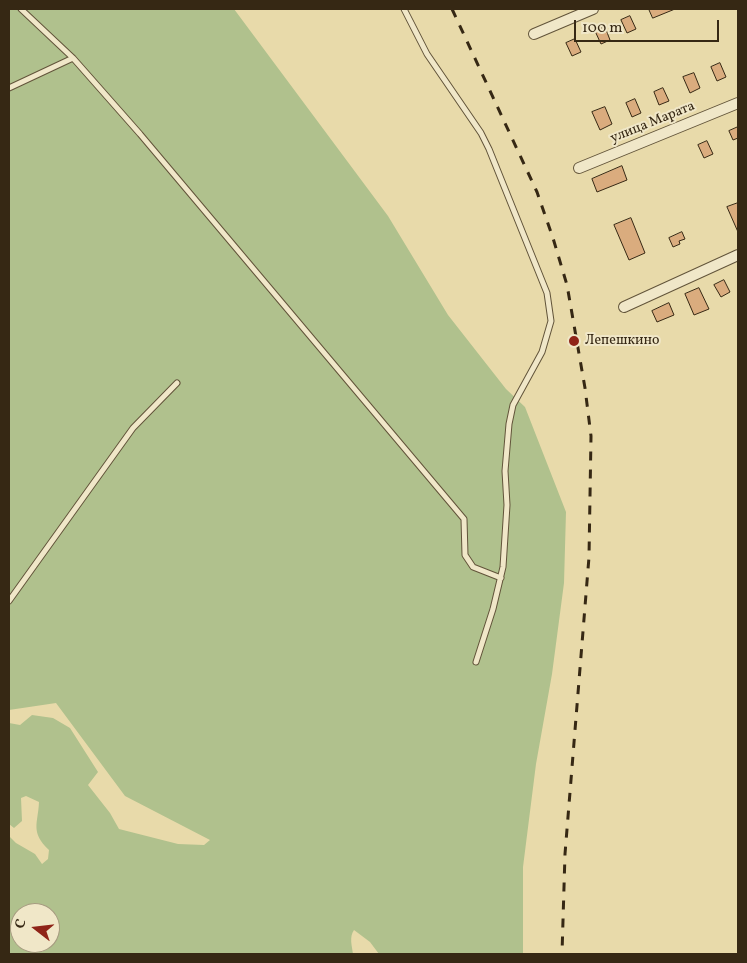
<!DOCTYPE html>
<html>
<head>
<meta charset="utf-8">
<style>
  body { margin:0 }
  #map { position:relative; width:747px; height:963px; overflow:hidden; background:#e8daaa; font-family:Vollkorn,serif }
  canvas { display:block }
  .frame { position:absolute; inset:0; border:10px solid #362814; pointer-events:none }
  .north { position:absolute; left:10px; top:903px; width:50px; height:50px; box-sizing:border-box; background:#f0e7c8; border:1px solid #a69b80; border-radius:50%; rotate:286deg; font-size:14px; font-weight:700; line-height:20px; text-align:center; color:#362814 }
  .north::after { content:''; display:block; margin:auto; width:18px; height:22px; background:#8f2418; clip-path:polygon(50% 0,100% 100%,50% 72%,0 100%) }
  .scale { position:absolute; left:574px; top:20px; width:145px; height:22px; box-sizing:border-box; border:2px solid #362814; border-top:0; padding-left:6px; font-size:15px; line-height:18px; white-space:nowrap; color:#362814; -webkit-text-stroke:4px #f0e7c8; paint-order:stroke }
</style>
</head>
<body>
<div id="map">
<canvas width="747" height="963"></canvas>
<div class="frame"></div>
<div class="north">С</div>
<div class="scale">100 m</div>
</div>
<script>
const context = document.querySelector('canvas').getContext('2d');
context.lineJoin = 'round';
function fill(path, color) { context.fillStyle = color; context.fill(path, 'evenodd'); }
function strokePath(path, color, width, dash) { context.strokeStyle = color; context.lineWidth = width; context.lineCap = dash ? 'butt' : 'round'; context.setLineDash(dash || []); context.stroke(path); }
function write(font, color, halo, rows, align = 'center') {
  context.font = font + ' Vollkorn,serif'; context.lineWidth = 4; context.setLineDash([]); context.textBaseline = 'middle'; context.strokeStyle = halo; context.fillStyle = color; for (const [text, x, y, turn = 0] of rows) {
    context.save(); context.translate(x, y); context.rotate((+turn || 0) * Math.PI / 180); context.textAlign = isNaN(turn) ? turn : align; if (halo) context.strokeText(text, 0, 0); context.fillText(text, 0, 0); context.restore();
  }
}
const green = new Path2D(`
  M9 9H234L388 216 448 315 506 389 525 407 566 512 564 583 552 674 536 764 523 867V954H379L370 942 354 930C349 937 352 946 353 954H9V836L16 843 35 854 42 864 48 859 49 850C30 832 38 824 39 802L26 796 21 798 22 821 14 828 9 824V723L20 725 32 715 53 718 70 728 98 772 88 785 110 813 119 829 178 844 204 845 210 840 125 796 56 703 9 710ZM20 913H50V943H20Z`);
const building = new Path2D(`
  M649 9H675L653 18Z
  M630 16 636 29 627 33 621 20Z
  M605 27 610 40 601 44 595 31Z
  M575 39 581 52 572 56 566 43Z
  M720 63 726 77 717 81 711 67Z
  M694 73 700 88 690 93 683 77Z
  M663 88 669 101 659 105 654 92Z
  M635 99 641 113 632 117 626 103Z
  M605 107 612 124 600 130 592 112Z
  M738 127V138L733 140 729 131Z
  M707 141 713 154 704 158 698 145Z
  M622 166 627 180 597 192 592 179Z
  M738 203V232L727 207Z
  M631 218 645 253 629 260 614 225Z
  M682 232 685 239 679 241 680 244 673 247 669 238Z
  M724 280 730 292 721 297 714 285Z
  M699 288 709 309 694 315 685 294Z
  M669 303 674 315 657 322 652 311Z`);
const service = new Path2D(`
  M21 9 73 58 140 134 464 519 465 555 473 567 501 578
  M404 9 427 54 481 133 489 149 547 293 551 321 542 352 513 405 509 424 505 471 507 505 503 567 493 609 476 662
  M9 88 73 58
  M9 601 133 428 177 383`);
const minor = new Path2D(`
  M534 34 593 9
  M579 168 738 103
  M624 307 738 255`);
const rail = new Path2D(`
  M452 9 537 192 553 238 567 285 585 388 591 436 589 557 565 854 562 954`);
const markers = [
  [574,341,6,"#8f2418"]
];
const streetNames = [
  ["улица Марата",653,123,-22]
];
const poiNames = [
  ["Лепешкино",585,341]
];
fill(green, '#b0c18d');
fill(building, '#daac7e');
strokePath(building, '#362814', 1);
strokePath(service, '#62543a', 7);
strokePath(minor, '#62543a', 12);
strokePath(service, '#f0e7c8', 5);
strokePath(minor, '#f0e7c8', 10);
strokePath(rail, '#362814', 3, [9, 9]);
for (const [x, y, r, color] of markers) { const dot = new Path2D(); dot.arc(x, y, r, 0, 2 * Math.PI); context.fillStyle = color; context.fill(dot); strokePath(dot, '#f0e7c8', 2); }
write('14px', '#362814', '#f0e7c8', streetNames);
write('14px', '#362814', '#f0e7c8', poiNames, 'left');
</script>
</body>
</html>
